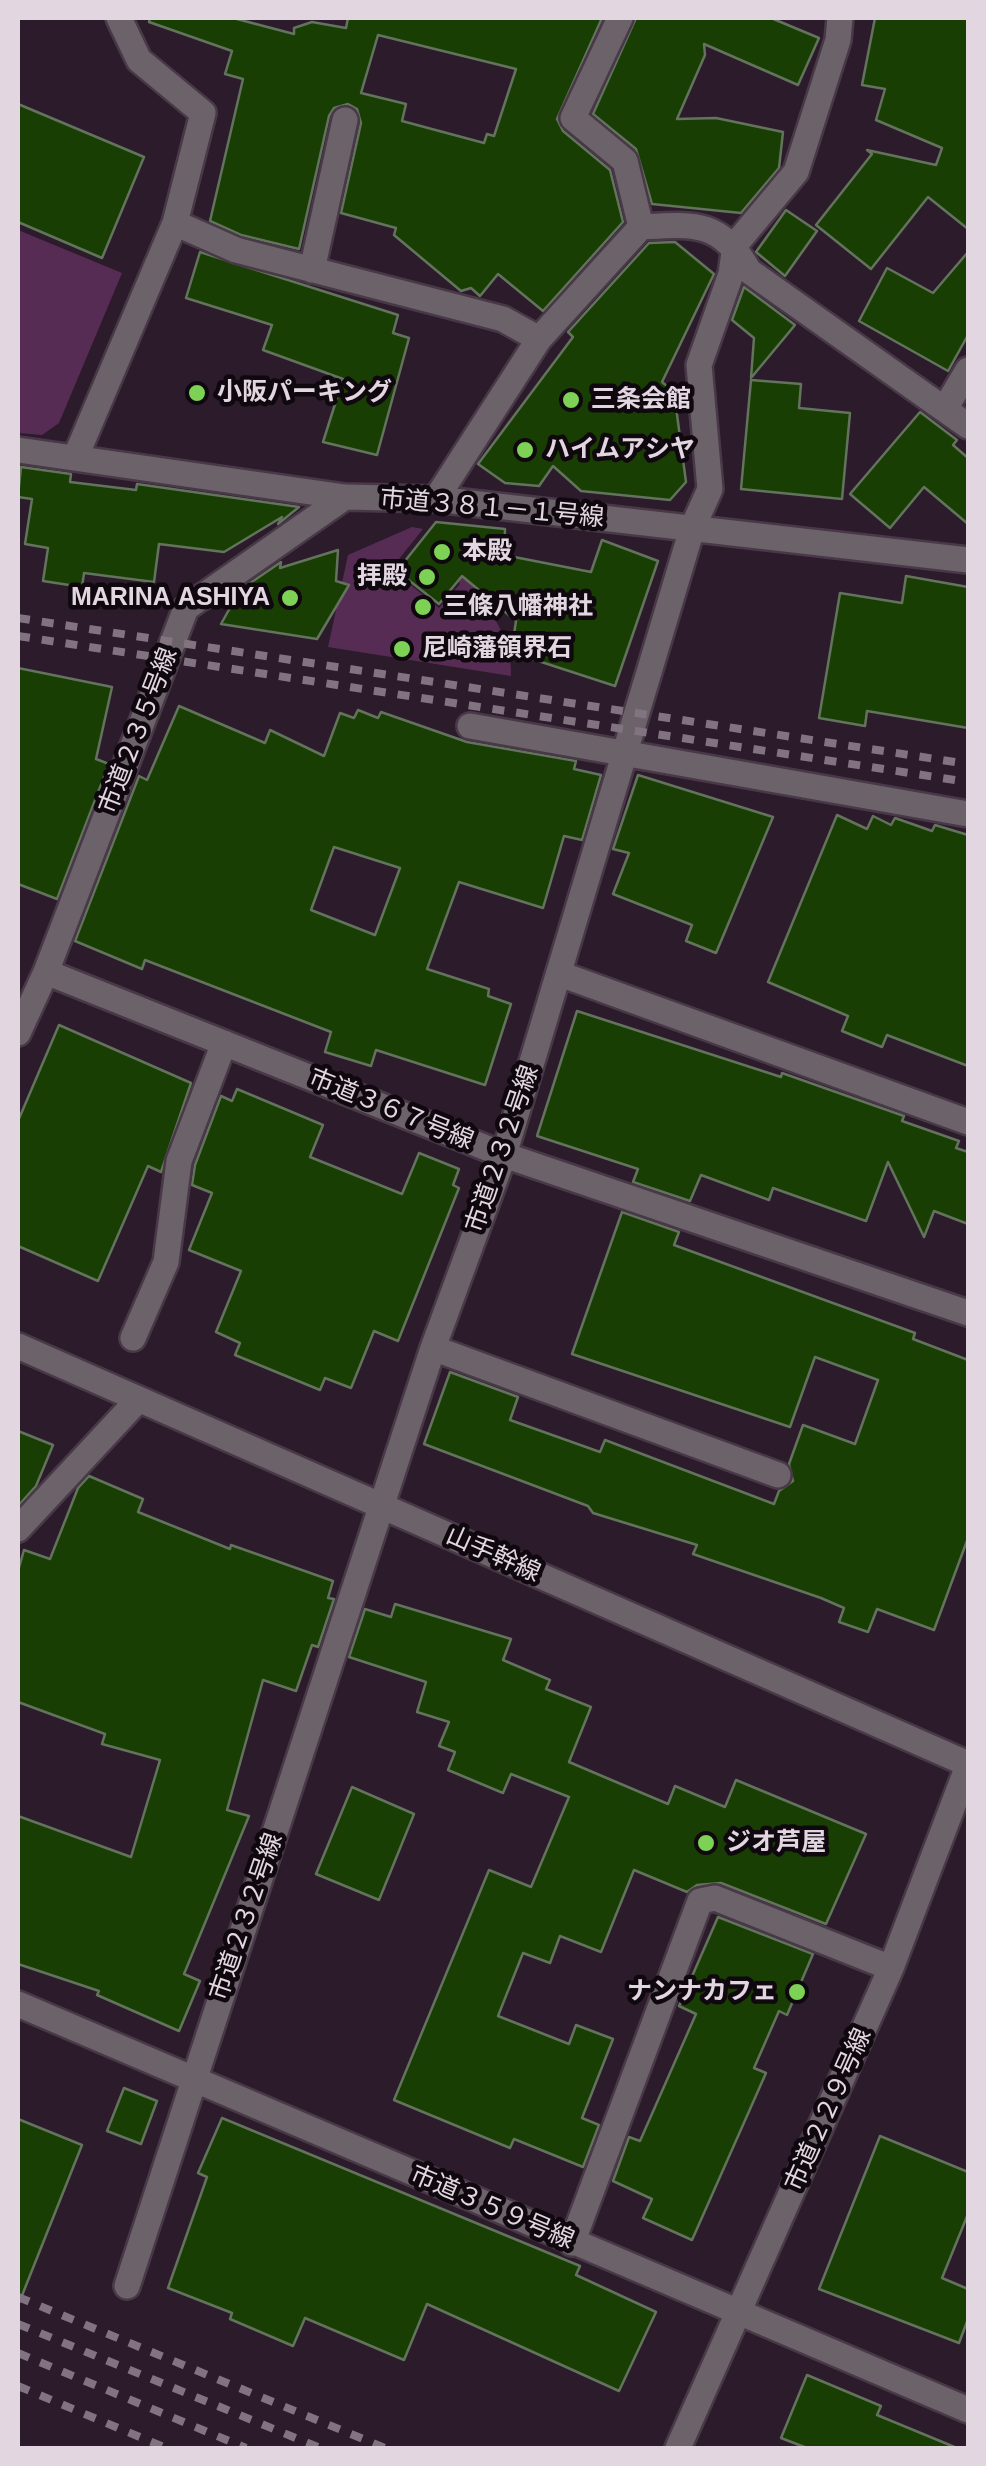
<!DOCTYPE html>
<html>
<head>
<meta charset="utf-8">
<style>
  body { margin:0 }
  #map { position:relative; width:986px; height:2466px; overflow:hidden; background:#2c1b2b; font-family:Helvetica,sans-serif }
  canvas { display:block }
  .frame { position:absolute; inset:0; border:20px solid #e2d6e1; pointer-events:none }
</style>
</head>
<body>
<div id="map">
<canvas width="986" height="2466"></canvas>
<div class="frame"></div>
</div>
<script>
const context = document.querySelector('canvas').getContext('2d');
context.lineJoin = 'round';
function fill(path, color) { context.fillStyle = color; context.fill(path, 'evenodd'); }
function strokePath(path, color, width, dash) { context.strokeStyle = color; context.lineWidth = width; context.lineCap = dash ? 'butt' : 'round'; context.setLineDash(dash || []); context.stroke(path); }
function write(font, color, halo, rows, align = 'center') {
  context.font = font + ' Helvetica,"Noto Sans JP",sans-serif'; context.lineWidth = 9; context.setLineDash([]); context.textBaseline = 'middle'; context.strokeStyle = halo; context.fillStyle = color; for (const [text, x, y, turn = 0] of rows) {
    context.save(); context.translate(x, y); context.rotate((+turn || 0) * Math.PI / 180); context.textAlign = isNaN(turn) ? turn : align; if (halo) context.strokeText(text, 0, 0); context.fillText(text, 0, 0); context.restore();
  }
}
const green = new Path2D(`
  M18 230 122 273 59 423 42 435 18 433Z
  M412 527 423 529 391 569 439 608 460 584 453 573 459 566C482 601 513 633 511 676L328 647 348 555Z`);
const building = new Path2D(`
  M150 18H233L294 34V28L312 22 346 28 348 18H602L557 119 563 131 610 170 623 222 543 311 498 274 480 296 471 288 461 291 394 235 396 228 341 213 361 123 357 109 348 104 334 108 329 116 299 249 241 235 210 221 243 79 225 74 232 51 149 22ZM378 35 516 69 494 136 487 134 484 143 402 121 406 104 361 93Z
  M636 18H771L819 38 798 85 704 44 705 55 677 119 716 118 783 132 779 168 741 213 652 204 636 149 593 114Z
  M875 18H968V229L928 197 871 269 816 225 872 154 867 150 936 165 942 148 876 120 885 89 862 85Z
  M18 104 144 157 102 258 18 222Z
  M786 210 817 231 785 276 756 252Z
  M675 242 714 274 662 382 674 392 686 482 670 500 581 491 553 466 539 486 505 483 478 464 573 337 568 332 649 243Z
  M200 252 398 315 393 333 409 338 377 455 323 442 343 379 263 350 272 325 186 298Z
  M968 252V335L948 371 859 321 887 268 933 293Z
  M744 287 795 325 751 378 754 338 732 320Z
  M751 380 801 384 799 408 850 413 842 499 741 489Z
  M920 412 957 440 953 445 968 458V524L924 487 890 528 850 494Z
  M21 467 71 474 70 482 136 490 137 484 299 507 278 524 282 517 224 552 159 544 154 582 84 573 82 587 43 581 48 548 25 544 32 499 18 497Z
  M436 522 505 529 504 555 591 572 602 540 658 561 615 686 523 656 526 644 513 641 516 621 462 576 439 604 397 571Z
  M338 550 336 581 349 585 317 639 221 624 240 590 281 562 280 568Z
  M906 576 968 587V728L867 711 865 726 819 718 840 593 902 603Z
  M18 668 112 687 96 759 109 764 57 899 18 884Z
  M179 706 265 743 270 730 324 756 340 713 354 718 358 710 378 718 381 712 467 742 576 761 574 769 601 775 582 840 564 836 543 908 459 882 427 969 489 989 488 996 511 1004 485 1085 376 1050 371 1066 325 1052 331 1032 145 960 142 969 75 941 139 776 147 780ZM334 847 400 868 375 935 311 910Z
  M638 775 773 817 716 953 686 941 692 925 613 894 629 853 613 849Z
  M837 815 867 829 873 816 891 825 895 818 932 831 935 825 968 835V1066L887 1035 882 1047 842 1031 848 1016 768 982Z
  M577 1011 781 1077 782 1073 904 1116 902 1121 959 1141 956 1148 968 1152V1224L934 1211 924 1237 888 1162 866 1221 773 1188 769 1200 701 1175 690 1201 633 1182 638 1169 537 1136Z
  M59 1025 191 1083 161 1172 148 1166 98 1281 18 1246V1121Z
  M237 1089 323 1125 310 1157 402 1194 419 1153 459 1169 453 1185 459 1188 398 1341 374 1331 351 1388 325 1378 320 1390 235 1355 240 1343 216 1332 241 1271 189 1250 212 1193 192 1185 195 1165 221 1096 232 1101Z
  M622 1212 679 1232 674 1245 915 1333 913 1339 968 1360V1538L934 1630 877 1609 868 1632 839 1622 844 1608 821 1598 693 1554 697 1545 593 1513 588 1506 424 1444 450 1372 518 1397 510 1420 600 1452 605 1440 774 1504 779 1491 793 1481 789 1464 803 1425 855 1444 878 1380 815 1357 790 1427 572 1354Z
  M18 1431 53 1445 36 1486 18 1506Z
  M89 1476 143 1499 138 1512 230 1549 231 1545 333 1581 328 1598 334 1599 318 1647 312 1645 296 1691 263 1680 227 1810 249 1816 184 1974 200 1981 179 2031 97 1995 99 1991 18 1964V1816L131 1857 160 1760 102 1744 105 1734 18 1702V1571L24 1550 50 1559 78 1488Z
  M395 1604 511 1639 503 1660 550 1680 546 1689 591 1707 569 1762 668 1804 675 1786 725 1807 736 1780 866 1834 826 1924 721 1883 697 1885 687 1892 634 1870 601 1952 560 1936 550 1963 523 1953 498 2016 569 2044 576 2025 613 2039 582 2118 599 2125 583 2167 514 2139 510 2148 394 2100 489 1870 531 1887 569 1797 511 1774 503 1793 448 1770 455 1752 439 1746 449 1722 417 1712 426 1682 349 1657 365 1609 391 1617Z
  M352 1787 414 1814 379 1900 316 1874Z
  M718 1917 813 1954 787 2015 779 2011 754 2068 766 2073 692 2240 643 2218 652 2199 613 2181 629 2137 640 2141 696 2014 679 2006Z
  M124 2088 157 2101 141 2144 107 2131Z
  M222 2118 580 2266 576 2275 656 2312 619 2391 427 2304 404 2360 305 2318 293 2346 230 2319 232 2313 168 2288 207 2177 198 2173Z
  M18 2119 82 2145 19 2303 18 2302Z
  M880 2136 968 2172V2214L942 2278 968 2289V2319L959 2343 819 2289Z
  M807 2375 881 2406 877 2415 957 2448H807L781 2438Z`);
const minor = new Path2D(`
  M175 223 236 250 503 319 539 339
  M641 227C693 224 721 220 749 271L968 426
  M312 270 345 120
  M946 407 968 370
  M18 450 345 497 436 499 968 560
  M76 456 175 223 203 113 139 60 119 18
  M436 499 539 339 641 227 625 161 573 118 620 18
  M470 726 968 814
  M46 972 504 1155 968 1313
  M560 974 968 1122
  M18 1033 46 972 186 608 345 497
  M133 1338 166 1262 179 1161 224 1043
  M18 1346 968 1764
  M433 1348 778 1475
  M18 1529 137 1401
  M18 2004 968 2410
  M572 2243 700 1901 715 1898 891 1968
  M127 2286 433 1348 504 1155 692 529 710 489 699 365 731 274 735 245 796 172 838 40 840 18
  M678 2448 891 1968 968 1766`);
const rail = new Path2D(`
  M18 618 968 764
  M18 636 968 782
  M18 2297 385 2448
  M18 2324 320 2448
  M18 2353 246 2448
  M18 2386 166 2448`);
const markers = [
  [197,393,10,"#7dd154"],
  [571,400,10,"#7dd154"],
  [525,450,10,"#7dd154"],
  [442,552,10,"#7dd154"],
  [427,577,10,"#7dd154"],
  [290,598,10,"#7dd154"],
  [423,607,10,"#7dd154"],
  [402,649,10,"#7dd154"],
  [706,1843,10,"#7dd154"],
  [797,1992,10,"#7dd154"]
];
const poiNames = [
  ["小阪パーキング",217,393],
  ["三条会館",591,400],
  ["ハイムアシヤ",545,450],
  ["本殿",462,552],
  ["拝殿",407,577,"right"],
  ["MARINA ASHIYA",270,598,"right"],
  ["三條八幡神社",443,607],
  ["尼崎藩領界石",422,649],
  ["ジオ芦屋",726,1843],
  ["ナンナカフェ",777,1992,"right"]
];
const streetNames = [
  ["市道３８１－１号線",492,509,5],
  ["市道２３５号線",139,731,-69],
  ["市道３６７号線",391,1110,22],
  ["市道２３２号線",503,1149,-71],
  ["山手幹線",493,1555,24],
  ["市道２３２号線",247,1917,-71],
  ["市道２２９号線",829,2110,-66],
  ["市道３５９号線",492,2208,23]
];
fill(green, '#572c54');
fill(building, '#193e03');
strokePath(building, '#63735d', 2.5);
strokePath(minor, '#493948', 30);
strokePath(minor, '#6c626a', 25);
strokePath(rail, '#827381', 8, [12, 12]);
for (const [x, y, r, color] of markers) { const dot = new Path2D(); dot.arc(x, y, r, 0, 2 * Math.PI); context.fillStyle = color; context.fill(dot); strokePath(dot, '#10080f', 4); }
write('bold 25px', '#e2d6e1', '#10080f', poiNames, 'left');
write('25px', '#e2d6e1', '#10080f', streetNames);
</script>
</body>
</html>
